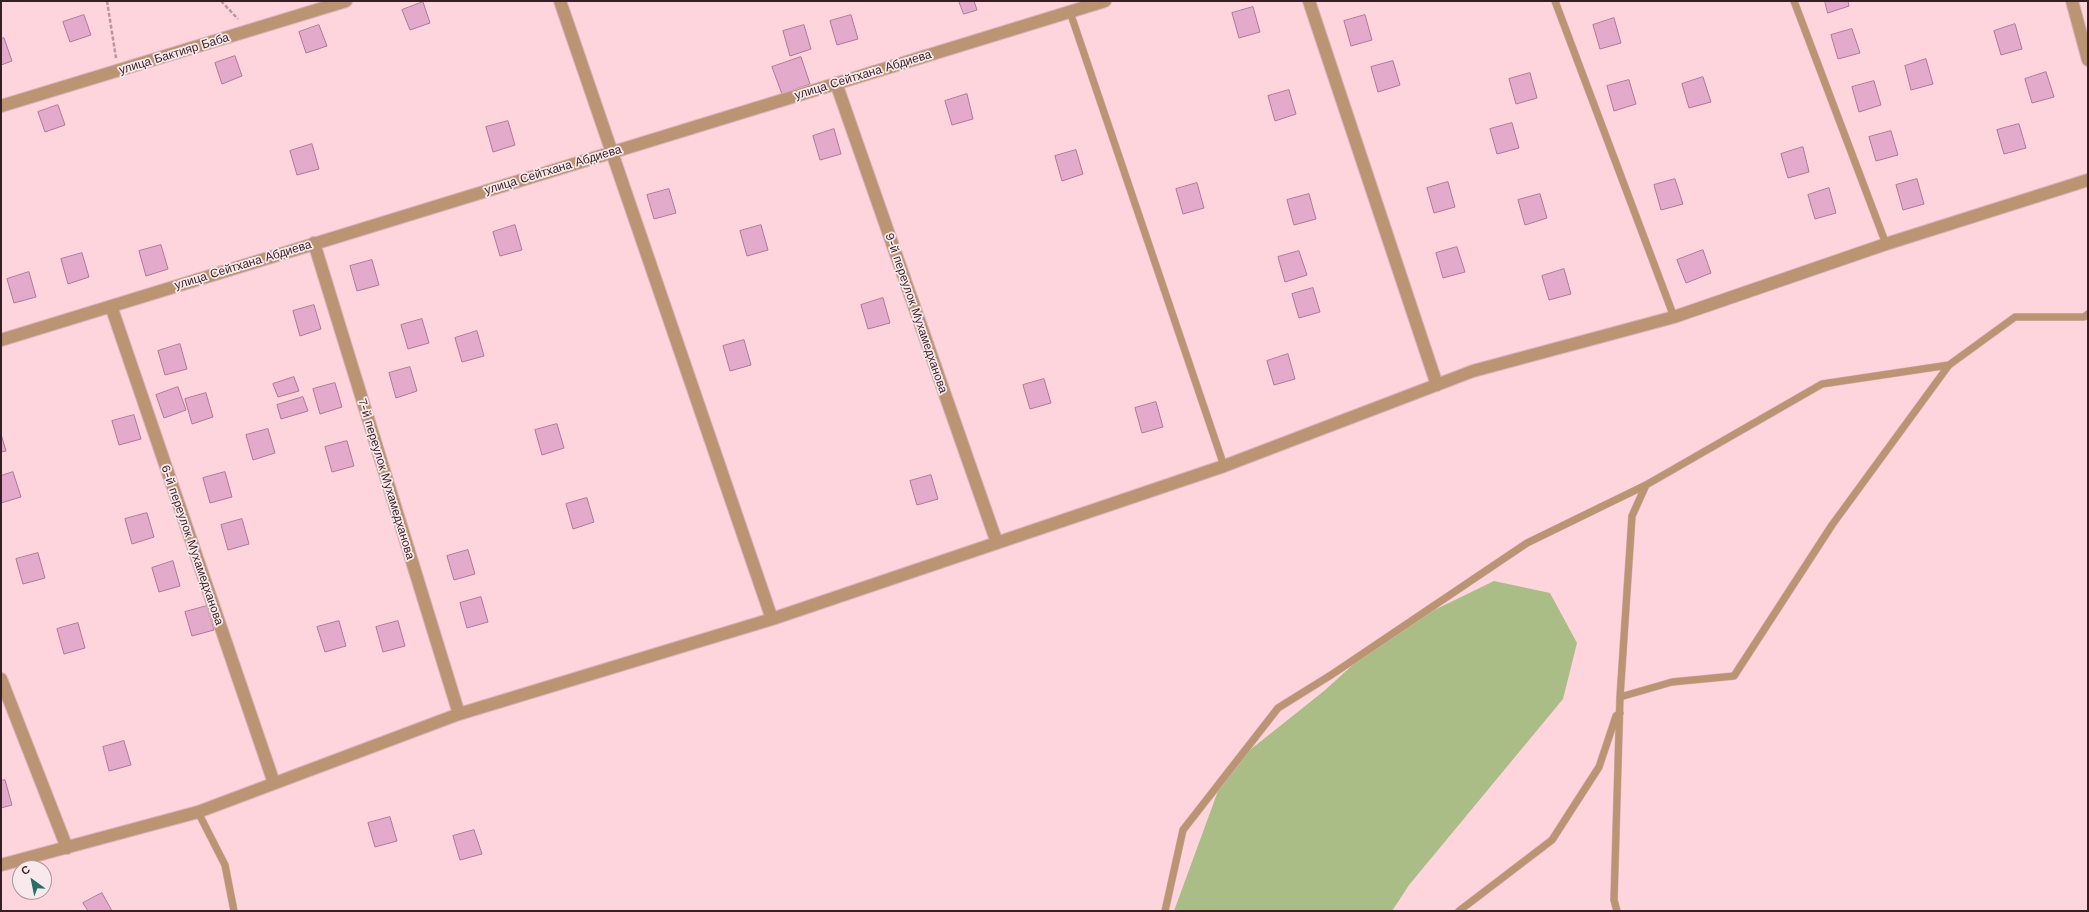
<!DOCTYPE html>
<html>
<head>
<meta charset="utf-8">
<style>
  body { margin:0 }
  #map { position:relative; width:2089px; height:912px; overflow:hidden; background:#fed4dd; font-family:"Work Sans",sans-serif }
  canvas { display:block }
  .frame { position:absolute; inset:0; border:2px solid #371e24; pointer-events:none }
  .north { position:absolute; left:12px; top:860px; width:40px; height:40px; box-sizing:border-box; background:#f8eaec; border:1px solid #ab989c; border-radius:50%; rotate:327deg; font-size:11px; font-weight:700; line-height:16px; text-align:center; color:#371e24 }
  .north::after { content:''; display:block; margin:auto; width:14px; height:18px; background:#276f66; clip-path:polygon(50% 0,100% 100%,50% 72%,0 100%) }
</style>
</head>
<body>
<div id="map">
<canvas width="2089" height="912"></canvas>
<div class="frame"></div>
<div class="north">С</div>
</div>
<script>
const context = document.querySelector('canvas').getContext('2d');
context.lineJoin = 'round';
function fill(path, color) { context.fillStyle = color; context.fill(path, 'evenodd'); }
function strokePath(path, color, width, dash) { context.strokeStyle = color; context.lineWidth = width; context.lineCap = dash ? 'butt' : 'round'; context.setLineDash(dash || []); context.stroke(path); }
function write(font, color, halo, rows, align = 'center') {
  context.font = font + ' "Work Sans",sans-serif'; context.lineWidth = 3.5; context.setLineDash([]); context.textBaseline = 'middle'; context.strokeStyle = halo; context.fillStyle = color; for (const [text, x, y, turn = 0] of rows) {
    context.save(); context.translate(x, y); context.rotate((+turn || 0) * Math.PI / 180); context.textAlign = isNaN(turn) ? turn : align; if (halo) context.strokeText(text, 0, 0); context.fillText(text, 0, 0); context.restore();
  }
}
const green = new Path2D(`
  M1494 581 1550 593 1577 643 1563 699 1409 885 1392 911H1174L1226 769 1324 691 1389 632Z`);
const building = new Path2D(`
  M959 1H974L977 10 964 14Z
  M1825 1H1848L1849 6 1828 13Z
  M423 2 430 23 410 30 402 10Z
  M1253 7 1260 32 1239 38 1232 13Z
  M84 15 91 35 70 42 63 22Z
  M851 15 858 39 837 45 830 21Z
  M1365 15 1372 40 1351 46 1344 21Z
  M1614 18 1621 43 1600 49 1593 25Z
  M2015 24 2022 49 2001 55 1994 31Z
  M319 25 327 46 306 53 299 32Z
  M804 25 811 49 790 56 783 31Z
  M1852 29 1860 53 1838 59 1831 35Z
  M4 38 12 61 1 65V39Z
  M235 56 242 76 222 84 215 63Z
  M801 57 810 84 782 94 772 67Z
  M1926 59 1933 84 1911 90 1905 66Z
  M1393 61 1400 85 1378 92 1371 67Z
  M2046 72 2054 97 2032 103 2025 79Z
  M1530 73 1537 98 1516 104 1509 79Z
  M1703 77 1711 102 1689 108 1682 84Z
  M1629 80 1636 104 1614 111 1607 86Z
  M1874 81 1881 105 1859 112 1852 87Z
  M1289 90 1296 114 1275 121 1268 96Z
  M967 94 973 119 952 125 945 101Z
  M58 105 65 125 45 132 38 112Z
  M508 121 515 145 493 152 486 127Z
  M1512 123 1519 148 1497 154 1490 129Z
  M2019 124 2026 148 2004 154 1997 130Z
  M834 129 841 154 820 160 813 136Z
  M1891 131 1898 155 1876 161 1869 137Z
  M312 144 319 169 297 175 290 151Z
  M1803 147 1809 172 1788 178 1781 154Z
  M1076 150 1083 174 1062 181 1055 156Z
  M1675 179 1683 204 1661 210 1654 185Z
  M1917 179 1924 204 1903 210 1896 185Z
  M1448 182 1455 207 1434 213 1427 188Z
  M1197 183 1204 208 1183 214 1176 189Z
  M1829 188 1836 213 1815 219 1808 195Z
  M669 189 676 213 654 219 647 195Z
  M1309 194 1316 219 1294 225 1287 200Z
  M1540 194 1547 218 1525 225 1518 200Z
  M515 225 522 250 500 256 493 232Z
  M761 225 768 250 747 256 740 231Z
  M161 245 168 269 146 276 139 251Z
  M1457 247 1465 272 1443 278 1436 253Z
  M1703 250 1711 273 1686 283 1677 260Z
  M1299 251 1307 275 1285 282 1278 257Z
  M82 253 89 277 68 284 61 259Z
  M372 260 379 285 357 291 350 266Z
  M1564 269 1571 294 1549 300 1542 276Z
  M29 272 36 297 14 303 7 279Z
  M1313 288 1320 312 1299 318 1292 294Z
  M883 298 890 323 868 329 861 305Z
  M314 305 321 329 300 336 293 311Z
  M422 319 429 343 408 349 401 325Z
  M477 331 484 356 462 362 455 338Z
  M744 340 751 365 730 371 723 346Z
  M180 344 187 369 165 375 158 351Z
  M1288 354 1295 379 1274 385 1267 361Z
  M410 367 417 391 396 398 389 373Z
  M294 377 299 391 278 397 273 384Z
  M1044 379 1051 403 1030 409 1023 385Z
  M335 383 342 407 320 414 313 389Z
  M178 387 186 410 164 418 156 395Z
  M206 393 213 417 192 424 185 399Z
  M303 397 308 411 281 419 277 405Z
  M1156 402 1163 427 1142 433 1135 408Z
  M134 415 141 439 119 445 112 421Z
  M557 424 564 448 542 455 535 430Z
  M268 429 275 453 253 460 246 435Z
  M1 434 6 451 1 452Z
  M347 441 354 466 332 472 325 447Z
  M13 472 21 497 1 503V476Z
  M225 472 232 497 210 503 203 478Z
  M931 475 938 499 917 505 910 481Z
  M587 498 594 522 573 529 566 504Z
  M147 513 154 537 132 544 125 519Z
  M242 519 249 544 228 550 221 525Z
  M468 550 475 574 454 580 447 556Z
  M38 553 45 578 23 584 16 559Z
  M173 561 180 586 159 592 152 568Z
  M481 597 488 622 467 628 460 603Z
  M207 606 214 630 192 636 185 612Z
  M339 621 346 646 325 652 317 627Z
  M398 621 405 646 383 652 376 627Z
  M78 623 85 648 64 654 57 629Z
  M124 741 131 765 109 771 103 747Z
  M5 780 12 805 1 808V781Z
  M390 817 397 841 375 847 368 823Z
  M474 830 482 854 460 860 453 836Z
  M102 893 112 911H88L83 903Z`);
const path = new Path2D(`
  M107 1 116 58
  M221 1 238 19`);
const lane = new Path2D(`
  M1555 1 1674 317
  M1794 1 1886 244
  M1070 12 1224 466
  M1620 697 1672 682 1734 676 1832 525 1949 365 2015 317H2084L2088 314
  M198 812 225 865 234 911
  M1165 911 1183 830 1278 708 1331 675 1527 543 1646 485 1822 384 1949 365
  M1459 911 1552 840 1599 767 1616 716 1620 713
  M1617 911 1614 900 1620 697 1632 516 1646 485`);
const street = new Path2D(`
  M560 1 772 619
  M1309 1 1437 385
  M2072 1 2088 60
  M836 83 997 543
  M1 106 346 1
  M314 243 459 714
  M111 306 274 783
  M1 340 1105 1
  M1 679 67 848
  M1 865 198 812 459 714 772 619 1224 466 1473 371 1674 317 1886 244 2088 180`);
const streetNames = [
  ["улица Бактияр Баба",174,54,-17],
  ["улица Сейтхана Абдиева",863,75,-17],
  ["улица Сейтхана Абдиева",553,170,-17],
  ["улица Сейтхана Абдиева",243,265,-17],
  ["9-й переулок Мухамедханова",916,313,71],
  ["7-й переулок Мухамедханова",386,479,73],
  ["6-й переулок Мухамедханова",192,545,71]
];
fill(green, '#aabd86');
fill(building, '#e4aacb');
strokePath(building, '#ae7897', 1);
strokePath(lane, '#dab3bc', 8);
strokePath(street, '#dab3bc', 14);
strokePath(path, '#bb969e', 2.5, [4, 2]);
strokePath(lane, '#bb9573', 7);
strokePath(street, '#bb9573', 12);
write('12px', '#371e24', '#f8eaec', streetNames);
</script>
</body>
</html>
